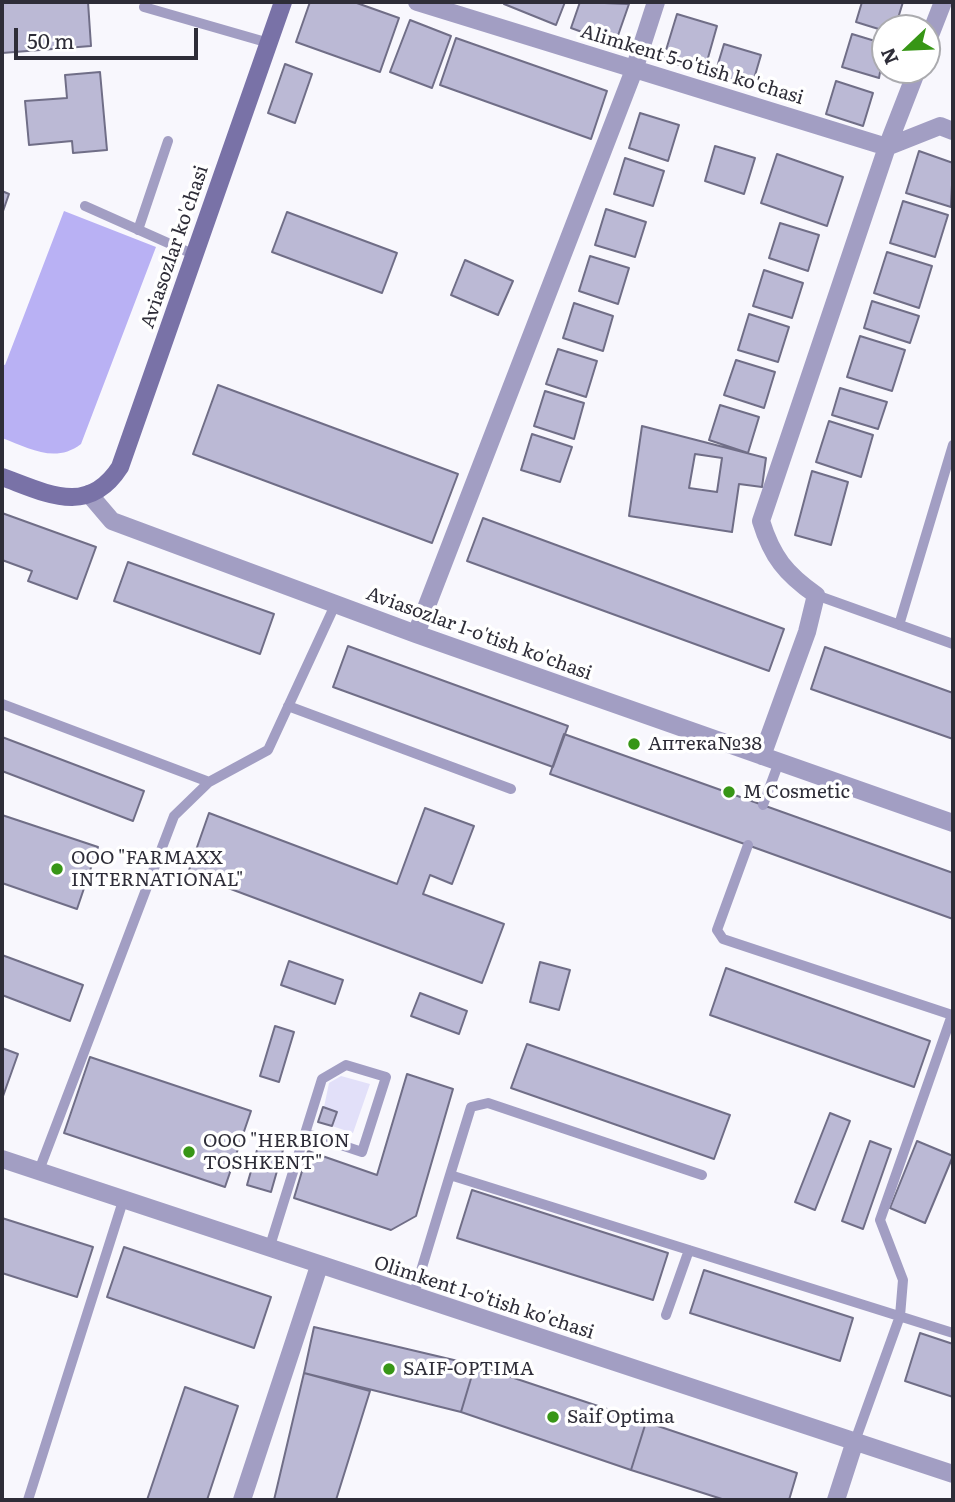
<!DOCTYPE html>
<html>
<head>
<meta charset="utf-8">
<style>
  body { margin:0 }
  #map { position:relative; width:955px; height:1502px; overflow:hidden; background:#f8f7fd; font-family:Literata,serif }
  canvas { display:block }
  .frame { position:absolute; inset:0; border:4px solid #2e2d38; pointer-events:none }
  .north { position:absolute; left:871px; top:14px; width:70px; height:70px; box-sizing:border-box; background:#fff; border:2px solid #ababaf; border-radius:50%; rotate:247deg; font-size:19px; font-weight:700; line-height:28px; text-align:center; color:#2e2d38 }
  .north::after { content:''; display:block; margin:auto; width:24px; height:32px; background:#379616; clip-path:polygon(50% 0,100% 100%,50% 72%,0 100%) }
  .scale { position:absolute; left:14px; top:28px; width:184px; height:32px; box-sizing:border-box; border:4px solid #2e2d38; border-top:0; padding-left:9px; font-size:21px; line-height:24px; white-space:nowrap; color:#2e2d38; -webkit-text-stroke:5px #fff; paint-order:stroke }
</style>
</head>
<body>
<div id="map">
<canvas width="955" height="1502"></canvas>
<div class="frame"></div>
<div class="north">N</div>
<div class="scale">50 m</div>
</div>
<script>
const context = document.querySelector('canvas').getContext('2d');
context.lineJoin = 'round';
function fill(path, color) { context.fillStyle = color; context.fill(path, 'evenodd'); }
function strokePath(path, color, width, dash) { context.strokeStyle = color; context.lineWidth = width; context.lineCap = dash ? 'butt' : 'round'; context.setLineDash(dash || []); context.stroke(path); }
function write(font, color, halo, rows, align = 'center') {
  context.font = font + ' Literata,serif'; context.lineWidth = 7; context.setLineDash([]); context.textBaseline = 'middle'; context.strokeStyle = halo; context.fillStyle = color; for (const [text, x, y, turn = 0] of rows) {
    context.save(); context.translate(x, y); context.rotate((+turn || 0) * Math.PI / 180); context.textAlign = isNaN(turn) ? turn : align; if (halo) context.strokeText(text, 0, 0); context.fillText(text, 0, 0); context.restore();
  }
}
const green = new Path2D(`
  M341 1076 370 1084 353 1133 332 1126 337 1112 324 1107 329 1083Z`);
const forest = new Path2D(`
  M64 211 156 247 81 444C55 464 29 448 2 438V364L5 365Z`);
const building = new Path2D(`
  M2 2H88L91 46 2 53Z
  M310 2H354L399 18 380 72 296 42Z
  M505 2H565L556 25 504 4Z
  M580 2 629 4 615 44 571 28Z
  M862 2H903L895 28H885V31L856 22Z
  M677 14 717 26 704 72 663 60Z
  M410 20 451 36 432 88 390 72Z
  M852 34 885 44 879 78 842 67Z
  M456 38 607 91 591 139 440 85Z
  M724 44 761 55 751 89 714 77Z
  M285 64 312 74 295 123 268 113Z
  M100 72 107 150 73 153 72 141 29 145 25 101 67 98 65 75Z
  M836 81 873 93 863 126 826 114Z
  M640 113 679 125 668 161 629 148Z
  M715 146 755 158 744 194 705 181Z
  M919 151 953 163 951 207 906 193Z
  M777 154 843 177 827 226 761 203Z
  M625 158 664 171 653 206 614 194Z
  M2 191 9 194 2 214Z
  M903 201 948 215 935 257 890 243Z
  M606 209 646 222 635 257 595 245Z
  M287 212 397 253 382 293 272 252Z
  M780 223 819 235 808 271 769 258Z
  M887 252 932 266 919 308 874 293Z
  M590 256 629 268 618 304 579 291Z
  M465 260 513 281 498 315 451 295Z
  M764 270 803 283 792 318 753 306Z
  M872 301 919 316 910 343 864 328Z
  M574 303 613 316 603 351 563 338Z
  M749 314 789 327 778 362 738 350Z
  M860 336 905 350 892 391 847 377Z
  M558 349 597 361 586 397 546 384Z
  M736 360 775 372 764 408 724 395Z
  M218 385 458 474 432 543 193 454Z
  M840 388 887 402 878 429 832 415Z
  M545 391 584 403 574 439 534 426Z
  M720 405 759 417 748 453 709 440Z
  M829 421 873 435 861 477 816 462Z
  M642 426 766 458 762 487 739 484 732 532 629 516ZM695 454 722 458 717 492 689 488Z
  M532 434 572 447 560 482 521 470Z
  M812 471 848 482 831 545 795 535Z
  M2 513 96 547 77 599 28 581 32 571 2 560Z
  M483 518 784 629 769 671 467 561Z
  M128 562 274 614 260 654 114 601Z
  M348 646 568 726 553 767 333 687Z
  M825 647 953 693V739L811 689Z
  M564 734 953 873V919L550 774Z
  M2 737 144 791 133 821 2 771Z
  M425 808 474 826 452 884 430 875 423 894 504 924 482 983 188 873 209 813 397 884Z
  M2 815 98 847 77 909 2 883Z
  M2 955 83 985 70 1021 2 995Z
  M289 961 343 980 335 1004 281 985Z
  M540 962 570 970 559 1010 530 1002Z
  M726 968 930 1041 914 1087 710 1015Z
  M420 993 467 1011 459 1034 411 1016Z
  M275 1026 294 1032 279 1082 260 1076Z
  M527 1044 730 1115 714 1159 511 1088Z
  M2 1048 18 1054 2 1099Z
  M90 1057 251 1111 225 1187 64 1133Z
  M407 1074 453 1089 416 1216 391 1230 294 1198 308 1151 377 1175Z
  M323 1107 337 1112 332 1126 318 1122Z
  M830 1113 850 1121 815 1210 795 1202Z
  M870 1141 891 1149 863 1229 842 1221Z
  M917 1141 953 1156 925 1223 890 1208Z
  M259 1143 283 1150 271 1192 247 1185Z
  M472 1190 668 1253 653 1300 457 1238Z
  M2 1218 93 1247 77 1297 2 1273Z
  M124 1247 271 1297 254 1348 107 1297Z
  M704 1270 853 1318 840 1361 690 1313Z
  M314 1327 475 1365 461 1412 304 1373Z
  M920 1333 953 1344V1397L905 1381Z
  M475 1365 646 1422 631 1470 461 1412Z
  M304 1373 370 1391 336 1500H274Z
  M185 1387 238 1406 207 1500H147Z
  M646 1422 797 1473 789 1500H725L631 1470Z`);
const lane = new Path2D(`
  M144 7 269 43
  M85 206 195 255
  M138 230 168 141
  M816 595 953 644
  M899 625 953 445
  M2 704 209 782
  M288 706 511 789
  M763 805 779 762
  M748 845 717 930 723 939 952 1015 880 1220 903 1280 900 1316 855 1441
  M38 1173 174 816 209 782 268 750 335 605
  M702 1175 488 1103 471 1107 450 1175 953 1333
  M269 1249 322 1079 346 1065 386 1077 362 1152 305 1133
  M413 1297 450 1175
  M666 1315 689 1250
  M28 1500 123 1201`);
const street = new Path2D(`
  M417 2 887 147 940 126 953 131
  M927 43 943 2
  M89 494 112 521 416 634 953 823
  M416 634 634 70 656 2
  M762 756 807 632 816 595C786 574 772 557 761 521L887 147 917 70
  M2 1159 953 1474
  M242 1500 319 1266
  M836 1500 855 1441`);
const secondary = new Path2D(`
  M2 477C46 493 88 517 120 467L283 2`);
const markers = [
  [634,744,7,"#379616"],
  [729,792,7,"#379616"],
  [57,869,7,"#379616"],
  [189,1152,7,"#379616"],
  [389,1369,7,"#379616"],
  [553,1417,7,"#379616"]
];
const streetNames = [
  ["Alimkent 5-o'tish ko'chasi",692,65,17],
  ["Aviasozlar ko'chasi",175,247,-71],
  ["Aviasozlar 1-o'tish ko'chasi",479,634,20],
  ["Olimkent 1-o'tish ko'chasi",484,1298,18]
];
const poiNames = [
  ["Аптека№38",648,744],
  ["M Cosmetic",743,792],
  ["OOO \"FARMAXX",71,858],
  ["INTERNATIONAL\"",71,880],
  ["ООО \"HERBION",203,1141],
  ["TOSHKENT\"",203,1163],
  ["SAIF-OPTIMA",403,1369],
  ["Saif Optima",567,1417]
];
fill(green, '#e2e0f9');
fill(forest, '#b9b1f4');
fill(building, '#bbb9d5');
strokePath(building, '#706e87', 2);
strokePath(lane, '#a29ec3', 10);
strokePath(street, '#a29ec3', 18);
strokePath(secondary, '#7972a7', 18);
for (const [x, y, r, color] of markers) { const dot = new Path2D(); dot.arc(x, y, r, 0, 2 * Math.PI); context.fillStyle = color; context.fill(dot); strokePath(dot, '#fff', 2.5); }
write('19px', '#2e2d38', '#fff', streetNames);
write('19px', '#2e2d38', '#fff', poiNames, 'left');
</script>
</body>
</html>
